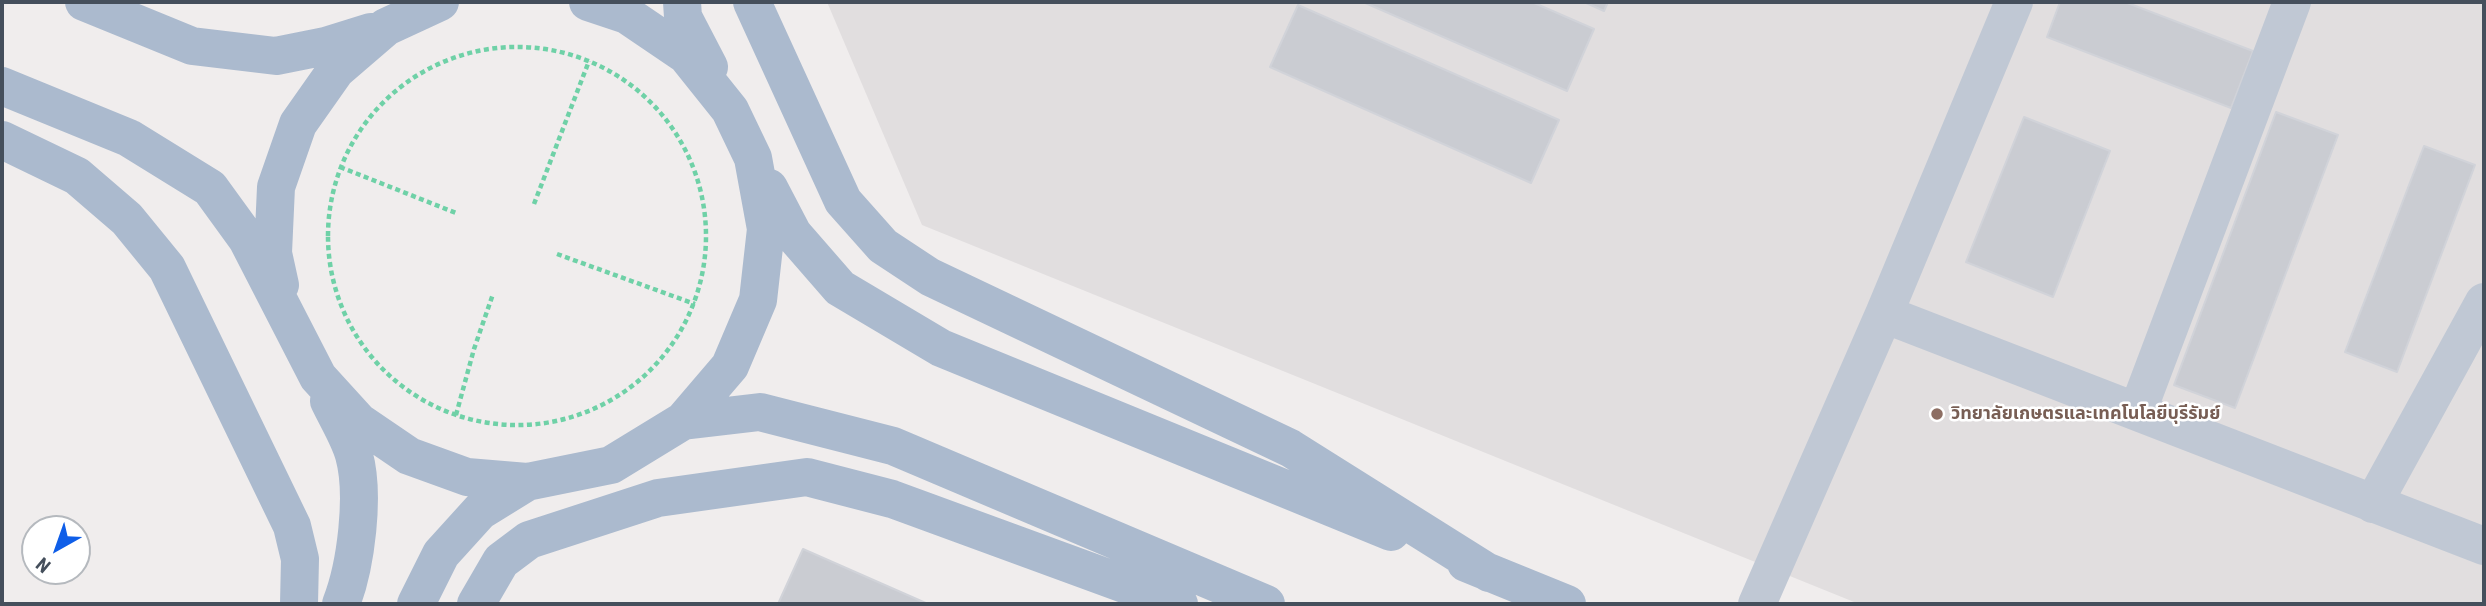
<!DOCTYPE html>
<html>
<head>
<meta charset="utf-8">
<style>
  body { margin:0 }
  #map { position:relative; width:2486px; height:606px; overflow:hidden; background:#f0eded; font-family:"Roboto Condensed",sans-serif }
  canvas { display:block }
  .frame { position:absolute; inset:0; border:4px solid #454f5c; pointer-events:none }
  .north { position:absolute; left:21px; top:515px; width:70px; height:70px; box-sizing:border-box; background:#fff; border:2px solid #b5b9be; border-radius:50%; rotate:220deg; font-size:19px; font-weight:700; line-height:28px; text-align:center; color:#454f5c }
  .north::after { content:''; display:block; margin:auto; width:24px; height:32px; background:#0f5ee8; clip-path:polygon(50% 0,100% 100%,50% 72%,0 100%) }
</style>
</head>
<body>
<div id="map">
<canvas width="2486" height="606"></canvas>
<div class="frame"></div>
<div class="north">N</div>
</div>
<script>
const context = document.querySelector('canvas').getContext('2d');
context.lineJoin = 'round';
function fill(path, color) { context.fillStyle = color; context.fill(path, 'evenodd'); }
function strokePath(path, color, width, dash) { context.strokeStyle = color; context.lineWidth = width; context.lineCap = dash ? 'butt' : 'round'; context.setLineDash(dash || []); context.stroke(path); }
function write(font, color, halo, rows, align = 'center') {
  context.font = font + ' "Roboto Condensed","Noto Sans Thai",sans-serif'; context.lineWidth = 5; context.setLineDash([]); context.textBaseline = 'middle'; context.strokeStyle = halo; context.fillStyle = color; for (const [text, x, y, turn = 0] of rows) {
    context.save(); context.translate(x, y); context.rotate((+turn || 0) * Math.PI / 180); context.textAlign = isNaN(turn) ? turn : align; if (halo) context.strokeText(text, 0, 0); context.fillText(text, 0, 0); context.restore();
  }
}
const education = new Path2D(`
  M827 2H2484V604H1859L922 225Z`);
const building = new Path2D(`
  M1363 2H1532L1594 29 1567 91Z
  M1584 2H1608L1604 11Z
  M2060 2H2125L2253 51 2231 108 2047 37Z
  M1298 5 1559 120 1531 183 1270 67Z
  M2276 112 2338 135 2235 408 2174 385Z
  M2024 117 2110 151 2053 297 1966 262Z
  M2424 146 2475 165 2397 372 2345 352Z
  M803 549 928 604H778Z`);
const path = new Path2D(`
  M328 236a189 189 0 1 1 378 0a189 189 0 1 1-378 0Z
  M340 167 456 213
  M534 204 589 61
  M557 254 695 304
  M456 415 474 349 493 294`);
const minor = new Path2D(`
  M1884 314 2484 546
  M2138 410 2292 2
  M2373 504 2484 302
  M1757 604 1884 314 2014 2`);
const major = new Path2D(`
  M84 2 192 46 276 56 326 46 371 32
  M682 2 683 17 709 67
  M752 2 843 201 883 246 930 277 1290 448 1489 573
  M2 86 129 138 210 188 247 239 318 377 359 422 409 456 467 477 527 482 611 465 683 421 730 366 758 300 766 229 753 158 730 110 686 55 627 15 588 2
  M2 140 77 176 127 219 167 268 292 526 300 559 299 604
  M769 188 793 234 840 288 941 348 1391 532
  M280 285 273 253 276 187 298 124 336 70 386 27 440 2
  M329 401C337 418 349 437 354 455 365 495 356 566 341 604
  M683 421 760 412 893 446 1266 604
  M1466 563 1567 604
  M416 604 441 554 480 511 527 482
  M476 604 501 561 529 540 658 498 807 477 892 499 1179 604`);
const markers = [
  [1937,414,7,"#8d6e63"]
];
const educationNames = [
  ["วิทยาลัยเกษตรและเทคโนโลยีบุรีรัมย์",1951,414]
];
fill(education, '#e1dedf');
fill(building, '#caccd2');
strokePath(building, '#d1d3d9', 2);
strokePath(path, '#6fd1a7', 4.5, [5, 3.5]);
strokePath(minor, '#c0c8d4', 38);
strokePath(major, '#abbace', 38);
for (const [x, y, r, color] of markers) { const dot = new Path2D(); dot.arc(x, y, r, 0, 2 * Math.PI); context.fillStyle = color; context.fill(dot); strokePath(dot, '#fff', 2.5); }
write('bold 18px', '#785e54', '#fff', educationNames, 'left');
</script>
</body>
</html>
